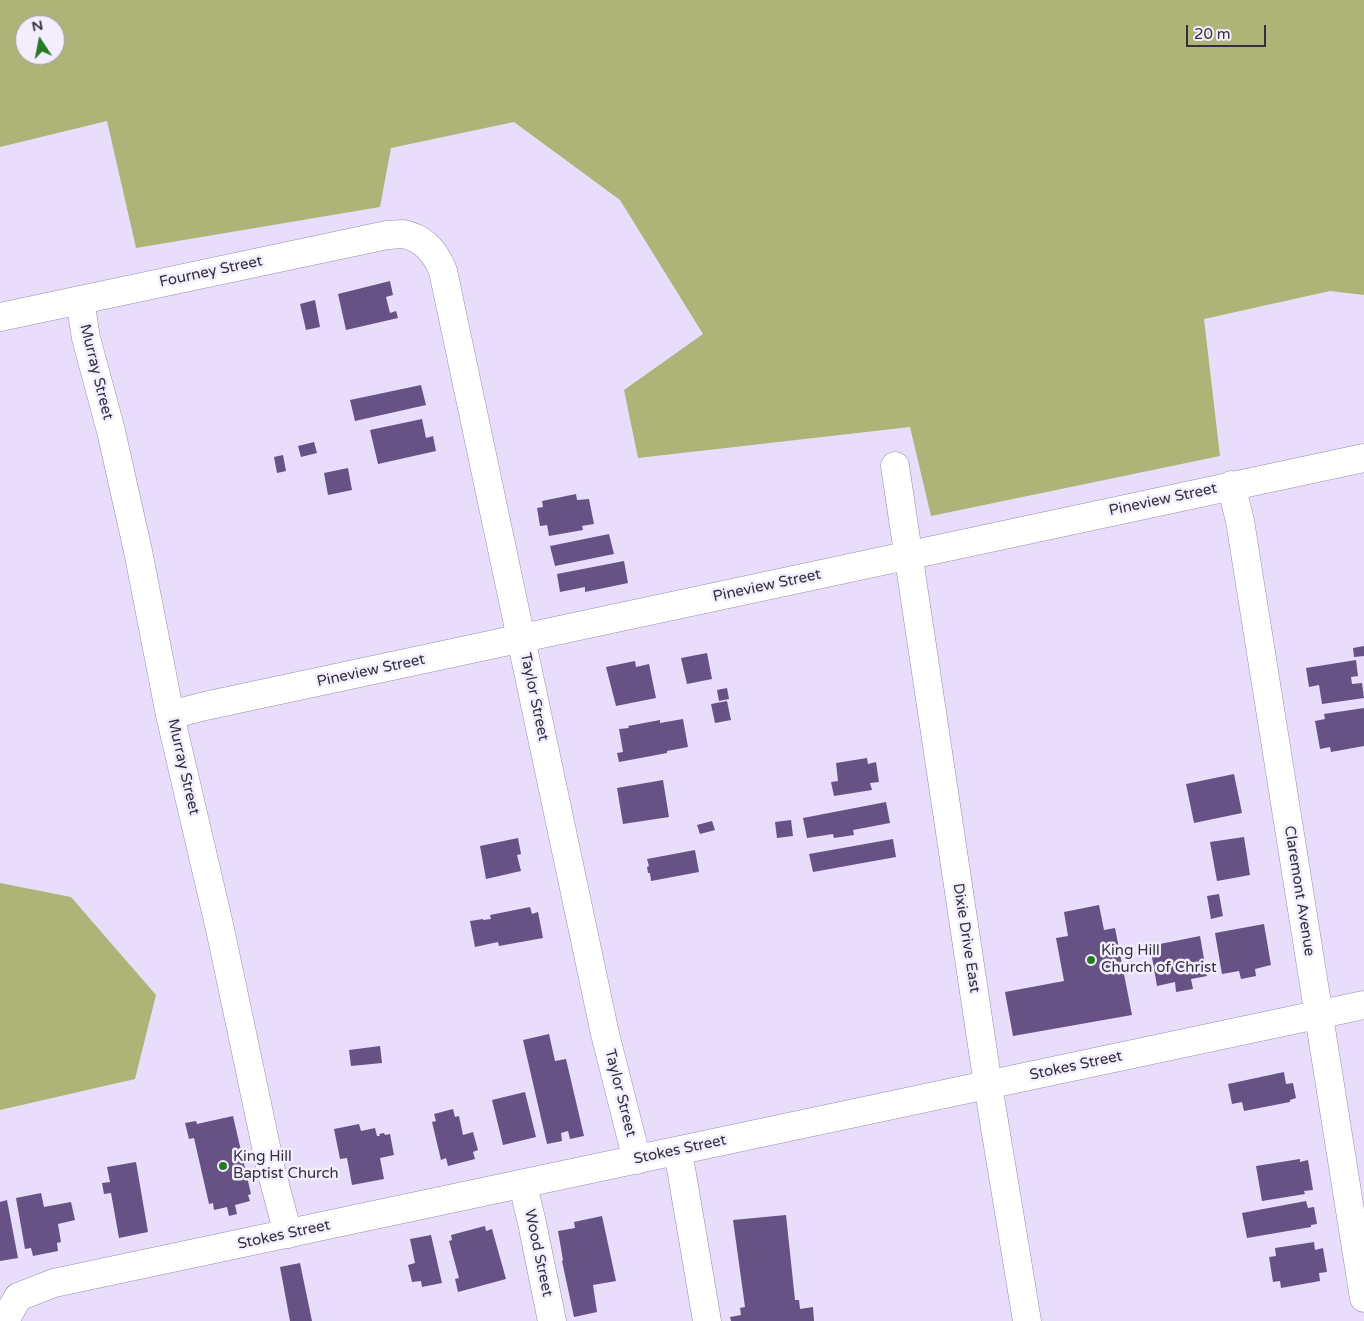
<!DOCTYPE html>
<html>
<head>
<meta charset="utf-8">
<style>
  body { margin:0 }
  #map { position:relative; width:1364px; height:1321px; overflow:hidden; background:#e8defb; font-family:"Varela Round",sans-serif }
  canvas { display:block }
  .north { position:absolute; left:15px; top:15px; width:50px; height:50px; box-sizing:border-box; background:#f3eefd; border:1px solid #a6a2b0; border-radius:50%; rotate:349deg; font-size:14px; font-weight:700; line-height:20px; text-align:center; color:#332f3c }
  .north::after { content:''; display:block; margin:auto; width:18px; height:22px; background:#277924; clip-path:polygon(50% 0,100% 100%,50% 72%,0 100%) }
  .scale { position:absolute; left:1186px; top:25px; width:80px; height:22px; box-sizing:border-box; border:2px solid #332f3c; border-top:0; padding-left:6px; font-size:15px; line-height:18px; white-space:nowrap; color:#332f3c; -webkit-text-stroke:4px #f3eefd; paint-order:stroke }
</style>
</head>
<body>
<div id="map">
<canvas width="1364" height="1321"></canvas>
<div class="north">N</div>
<div class="scale">20 m</div>
</div>
<script>
const context = document.querySelector('canvas').getContext('2d');
context.lineJoin = 'round';
function fill(path, color) { context.fillStyle = color; context.fill(path, 'evenodd'); }
function strokePath(path, color, width, dash) { context.strokeStyle = color; context.lineWidth = width; context.lineCap = dash ? 'butt' : 'round'; context.setLineDash(dash || []); context.stroke(path); }
function write(font, color, halo, rows, align = 'center') {
  context.font = font + ' "Varela Round",sans-serif'; context.lineWidth = 5; context.setLineDash([]); context.textBaseline = 'middle'; context.strokeStyle = halo; context.fillStyle = color; for (const [text, x, y, turn = 0] of rows) {
    context.save(); context.translate(x, y); context.rotate((+turn || 0) * Math.PI / 180); context.textAlign = isNaN(turn) ? turn : align; if (halo) context.strokeText(text, 0, 0); context.fillText(text, 0, 0); context.restore();
  }
}
const forest = new Path2D(`
  M0 0H1364V295L1330 291 1204 319 1220 456 931 516 910 427 638 458 624 390 703 334 620 200 514 122 391 148 380 207 136 248 107 121 0 147ZM25 25H55V55H25Z
  M0 883 71 897 156 995 135 1079 0 1110Z`);
const building = new Path2D(`
  M390 281 393 295 386 297 390 313 396 311 398 318 346 330 338 294Z
  M315 300 320 327 306 330 300 304Z
  M421 385 426 405 355 421 350 400Z
  M422 419 426 438 433 436 436 451 378 464 370 430Z
  M314 442 317 453 301 457 298 446Z
  M283 455 286 471 277 473 274 457Z
  M348 468 352 490 328 495 324 473Z
  M576 494 577 500 589 499 594 524 582 526 583 530 549 536 547 525 540 526 537 508 543 507 542 501Z
  M609 534 614 554 555 566 550 546Z
  M624 561 628 583 585 592V587L560 592 557 574Z
  M1364 646V656L1354 657 1353 648Z
  M707 653 712 679 687 684 681 658Z
  M1356 660 1358 676 1351 677 1352 684 1362 683 1364 698 1322 704 1319 685 1309 687 1306 668Z
  M635 661 636 667 649 664 656 698 616 706 606 667Z
  M727 688 729 699 719 701 717 690Z
  M727 701 731 720 715 723 711 704Z
  M1364 708V746L1331 752 1330 747 1320 749 1315 721 1325 719 1324 714Z
  M683 719 688 747 667 751V753L619 762 617 753 623 752 619 729 629 728 628 726 660 720V723Z
  M867 758 868 764 876 762 879 782 870 783 872 790 834 796 831 782 838 781 836 763Z
  M1234 774 1242 813 1194 823 1186 784Z
  M663 780 669 817 623 824 617 788Z
  M886 802 890 823 853 830 854 835 834 838 833 834 807 838 803 818Z
  M791 820 793 836 777 838 775 822Z
  M712 821 715 830 700 834 697 825Z
  M1244 837 1250 875 1217 881 1210 842Z
  M518 838 521 854 517 855 521 871 486 879 480 846Z
  M893 839 896 857 813 872 809 854Z
  M695 850 699 872 651 881 650 873H648L647 867 649 866 647 859Z
  M1219 894 1223 916 1211 919 1207 896Z
  M1099 905 1104 930 1115 928 1132 1015 1013 1036 1005 992 1064 981 1056 938 1068 936 1064 912Z
  M530 907 532 914 538 912 543 938 499 946 498 942 475 947 470 921 483 919V920L491 919 490 915Z
  M1264 924 1271 965 1255 969 1256 976 1241 979 1239 971 1222 974 1215 933Z
  M1200 936 1207 976 1191 979 1193 989 1176 992 1175 982 1157 986 1150 946Z
  M549 1034 555 1061 566 1059 584 1136 570 1139 568 1131 561 1133 562 1141 547 1144 523 1040Z
  M380 1046 382 1063 351 1066 349 1050Z
  M1284 1072 1286 1084 1293 1083 1296 1098 1290 1100V1102L1244 1111 1242 1102 1232 1104 1228 1084Z
  M525 1092 536 1137 503 1145 492 1100Z
  M453 1109 455 1117 459 1116 463 1135 473 1132 478 1150 473 1152 475 1159 448 1166 446 1158 441 1160 432 1122 436 1121 434 1114Z
  M233 1116 251 1194 248 1195 250 1201 235 1205 237 1214 229 1216 227 1207 214 1210 213 1203 209 1204 194 1138 189 1139 185 1123 196 1121 197 1124Z
  M359 1124 361 1131 375 1128 377 1136H380L379 1134 384 1133 385 1135 390 1134 394 1155 380 1158 384 1179 352 1185 347 1158 340 1159 334 1129Z
  M1300 1159V1162L1308 1160 1313 1190 1304 1191 1305 1194 1262 1201 1256 1166Z
  M136 1162 148 1232 119 1238 111 1193 104 1194 102 1183 110 1182 107 1167Z
  M41 1193 44 1207 71 1202 75 1220 58 1224 61 1242 57 1243 58 1251 33 1256 31 1248 25 1249 16 1198Z
  M7 1200 18 1258 0 1261V1202Z
  M1306 1201 1308 1208 1314 1207 1317 1224 1311 1225V1227L1247 1238 1242 1213Z
  M786 1215 795 1300H799L800 1309 813 1307 814 1321H731L730 1317 741 1315 740 1308 745 1307 733 1220Z
  M602 1216 616 1281 593 1285 597 1312 574 1317 562 1261 563 1260 558 1231 575 1228 574 1222Z
  M485 1226 486 1231 492 1229 506 1279 458 1292 455 1279 459 1278 449 1241 452 1240 451 1235Z
  M431 1235 442 1283 422 1287 421 1281 412 1282 408 1265 415 1263 410 1239Z
  M1314 1242 1315 1250 1323 1248 1327 1272 1319 1273 1320 1281 1281 1288 1280 1281 1273 1282 1269 1257 1276 1256 1275 1248Z
  M300 1263 312 1321H290L280 1267Z`);
const minor = new Path2D(`
  M80 300 86 338 111 431 138 551 170 715 220 929 271 1170 288 1234
  M0 317 387 235C392 235 398 234 403 234 424 238 436 253 443 271L605 1034 637 1160
  M895 466 988 1085 1027 1321
  M1231 485 1240 521 1364 1298
  M170 715 205 706 1364 458
  M678 1151 707 1321
  M523 1185 532 1223 552 1321
  M0 1314 8 1315 18 1297 54 1283 1364 1005`);
const markers = [
  [1091,960,5,"#277924"],
  [223,1166,5,"#277924"]
];
const streetNames = [
  ["Fourney Street",211,272,-12],
  ["Murray Street",96,372,76],
  ["Pineview Street",1163,500,-12],
  ["Pineview Street",767,586,-12],
  ["Pineview Street",371,671,-12],
  ["Taylor Street",534,697,78],
  ["Murray Street",183,767,77],
  ["Claremont Avenue",1299,891,81],
  ["Dixie Drive East",966,938,81],
  ["Stokes Street",1076,1066,-12],
  ["Taylor Street",620,1093,76],
  ["Stokes Street",680,1150,-12],
  ["Stokes Street",284,1235,-12],
  ["Wood Street",538,1253,78]
];
const poiNames = [
  ["King Hill",1101,951],
  ["Church of Christ",1101,968],
  ["King Hill",233,1157],
  ["Baptist Church",233,1174]
];
fill(forest, '#adb477');
fill(building, '#665285');
strokePath(minor, '#978cad', 29);
strokePath(minor, '#fff', 28);
for (const [x, y, r, color] of markers) { const dot = new Path2D(); dot.arc(x, y, r, 0, 2 * Math.PI); context.fillStyle = color; context.fill(dot); strokePath(dot, '#f3eefd', 2); }
write('15px', '#332f3c', '#f3eefd', streetNames);
write('15px', '#332f3c', '#f3eefd', poiNames, 'left');
</script>
</body>
</html>
